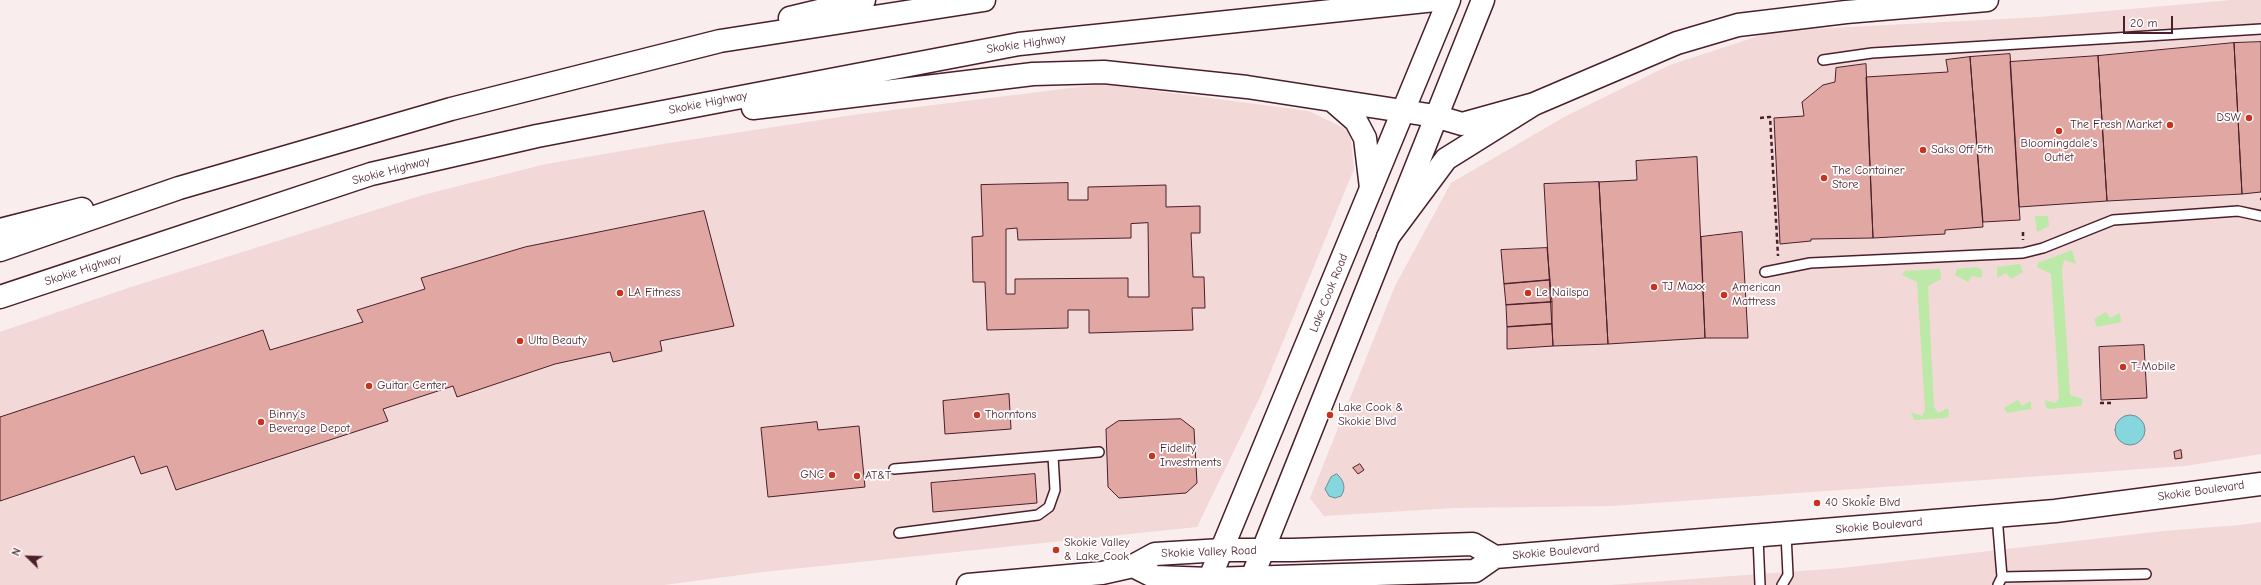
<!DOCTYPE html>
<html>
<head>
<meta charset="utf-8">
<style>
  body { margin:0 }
  #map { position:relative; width:2261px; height:585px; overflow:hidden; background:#f9eded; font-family:"Comic Neue",sans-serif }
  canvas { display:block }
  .north { position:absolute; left:8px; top:537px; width:40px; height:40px; -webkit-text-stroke:3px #fff; paint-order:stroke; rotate:293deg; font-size:11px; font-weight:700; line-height:16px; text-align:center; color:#4a1f2b }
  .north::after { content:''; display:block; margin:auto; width:14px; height:18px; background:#4a1f2b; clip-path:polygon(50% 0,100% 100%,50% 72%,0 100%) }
  .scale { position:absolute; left:2123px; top:16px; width:50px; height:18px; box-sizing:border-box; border:2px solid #4a1f2b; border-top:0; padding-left:5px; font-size:12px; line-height:14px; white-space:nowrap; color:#4a1f2b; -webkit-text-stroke:3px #fff; paint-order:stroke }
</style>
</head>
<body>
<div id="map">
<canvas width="2261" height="585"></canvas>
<div class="north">N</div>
<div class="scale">20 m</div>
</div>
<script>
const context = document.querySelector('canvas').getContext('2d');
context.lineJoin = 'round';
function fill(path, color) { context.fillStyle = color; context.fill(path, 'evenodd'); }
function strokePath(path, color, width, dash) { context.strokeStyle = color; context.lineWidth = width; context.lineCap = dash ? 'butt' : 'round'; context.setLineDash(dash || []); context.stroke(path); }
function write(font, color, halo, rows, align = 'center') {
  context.font = font + ' "Comic Neue",sans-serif'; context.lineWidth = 3.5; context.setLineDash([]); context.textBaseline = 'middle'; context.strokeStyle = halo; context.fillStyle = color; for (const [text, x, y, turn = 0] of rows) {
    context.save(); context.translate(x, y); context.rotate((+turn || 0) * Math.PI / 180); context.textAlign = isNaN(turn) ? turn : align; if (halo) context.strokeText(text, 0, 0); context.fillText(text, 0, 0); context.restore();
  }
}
const built = new Path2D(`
  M2232 0H2261V454L2185 466 1611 506 1455 508 1324 516 1310 498 1395 286 1451 183 1566 116 1670 65 1774 31 2039 17Z
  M1103 84 1309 111 1350 131 1354 169 1261 395 1197 527 763 572 664 585H0V332L125 289 423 195 546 164 669 143 853 115Z
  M2261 522V585H1610L1842 568 2163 531 2240 525Z`);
const green = new Path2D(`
  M2035 216H2048L2049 226 2037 232Z
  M2072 250 2076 264 2064 260 2062 269 2070 395 2083 399 2081 406 2049 409 2046 407 2045 400 2056 403 2059 397 2051 274 2037 267 2038 263Z
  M2020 264 2023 272 2011 279 2006 273 1997 278V267Z
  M1977 267 1982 270V278L1972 276 1968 282 1955 275 1957 269Z
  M1940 269 1941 279 1928 286 1934 407 1938 413 1948 408 1949 414 1947 418 1914 420 1911 412 1922 416 1925 410 1917 282 1902 275 1905 271Z
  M2106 312 2110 318 2120 313 2121 322 2097 327 2094 319Z
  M2018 400 2022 406 2031 401V409L2007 413 2004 408Z`);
const water = new Path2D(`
  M2115 430a15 15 0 1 1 30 0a15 15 0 1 1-30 0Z
  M1337 474C1343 480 1347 487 1341 496L1335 498 1329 496 1325 489 1331 477Z`);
const building = new Path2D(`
  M2261 42V192L2242 194 2234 43Z
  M2234 43 2242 194 2107 201 2098 56Z
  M2010 54 2020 220 1983 222 1970 57Z
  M2098 56 2107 201 2019 207 2010 62Z
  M1970 57 1983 227 1945 230V234L1873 238 1866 77 1948 72 1946 60Z
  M1866 64 1873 238 1811 239V241L1780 244 1774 118 1804 116 1802 102 1823 85 1835 82 1836 68Z
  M1697 157 1705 338 1608 344 1599 182 1637 180 1636 161Z
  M1599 182 1608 344 1553 346 1544 184Z
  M1068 183V200H1088V187L1166 185V207L1200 206V233H1191L1193 277H1204L1205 308H1192L1193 330 1089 333V310H1068V328L987 330 985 282H973L972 237 983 236 981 185ZM1148 223 1149 297H1128V278L1015 279V294H1006V229L1017 228 1018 240 1131 238V224Z
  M704 211 734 326 660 341 662 351 613 362 610 352 555 364 457 397 453 386 383 409 388 421 176 490 167 466 141 474 134 456 0 501V417L263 330 270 350 363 322 357 310 425 289 421 278 525 247Z
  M1742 232 1748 338H1705L1701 237Z
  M1547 248 1550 280 1504 284 1501 250Z
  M1550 280 1552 302 1506 305 1504 284Z
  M1552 302V324L1507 327 1506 305Z
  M1552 324 1553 346 1507 349V327Z
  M2144 345 2147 398 2101 400 2099 347Z
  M1009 394 1011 429 945 434 943 401Z
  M1181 419 1194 429 1197 483 1186 493 1119 498 1108 487 1106 429 1118 421Z
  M817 422 818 430 859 426 865 487 768 497 761 428Z
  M2181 450 2182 458 2175 459 2174 452Z
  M1360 464 1364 470 1358 474 1353 468Z
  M1035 474 1037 503 933 512 931 483Z`);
const path = new Path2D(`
  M1760 118 1770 117 1778 256
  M2260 199H2261
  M2023 232V240
  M2100 403H2112
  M1868 495 1869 503`);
const lane = new Path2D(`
  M1823 60 1872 53 2261 29
  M1765 272 1810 263 2023 253 2043 248 2113 220 2238 211 2261 216
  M894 469 1099 452
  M1997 516 2002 577
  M899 533 1038 515 1049 507 1055 490 1053 456
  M1758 537 1760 585
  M1782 585 1788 575 1786 534
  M1998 585 2002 577 2146 574`);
const secondary = new Path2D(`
  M1133 566 1155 577 1210 579 1475 571 1495 557 2055 511 2261 484
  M968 585 1102 573 1133 566 1155 554 1222 550H1293L1473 544 1495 557`);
const primary = new Path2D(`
  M1207 585 1449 0
  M1249 585 1483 0`);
const highway = new Path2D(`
  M790 18 864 0
  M1333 101 1356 121 1365 138 1371 188
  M753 108 1033 74 1104 72 1247 87 1435 116 1462 124 1534 104
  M0 230 82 209
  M1388 237 1446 159 1534 104 1677 43 1738 25 1846 12 1987 0
  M0 250 179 188 451 109 720 41 984 0
  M0 297 371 174 537 136 1019 44 1435 0`);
const markers = [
  [2249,118,4,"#c8321e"],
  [2170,125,4,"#c8321e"],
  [2059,131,4,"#c8321e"],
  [1923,150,4,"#c8321e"],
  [1824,178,4,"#c8321e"],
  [1654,287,4,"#c8321e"],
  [620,293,4,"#c8321e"],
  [1528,293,4,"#c8321e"],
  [1724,295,4,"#c8321e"],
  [520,341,4,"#c8321e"],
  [2123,367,4,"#c8321e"],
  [369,386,4,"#c8321e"],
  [977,415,4,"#c8321e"],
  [1330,415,4,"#c8321e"],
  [261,422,4,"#c8321e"],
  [1152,456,4,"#c8321e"],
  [832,475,4,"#c8321e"],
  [857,476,4,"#c8321e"],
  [1817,503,4,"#c8321e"],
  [1056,550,4,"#c8321e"]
];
const streetNames = [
  ["Skokie Highway",1026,44,-8],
  ["Skokie Highway",708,103,-11],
  ["Skokie Highway",391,171,-15],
  ["Skokie Highway",83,270,-18],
  ["Lake Cook Road",1329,293,-68],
  ["Skokie Boulevard",2201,491,-8],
  ["Skokie Boulevard",1879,526,-5],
  ["Skokie Valley Road",1209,552,-2],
  ["Skokie Boulevard",1556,552,-5]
];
const poiNames = [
  ["DSW",2241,118,"right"],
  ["The Fresh Market",2162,125,"right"],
  ["Bloomingdale's",2059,144,"center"],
  ["Outlet",2059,158,"center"],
  ["Saks Off 5th",1931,150],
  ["The Container",1832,171],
  ["Store",1832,185],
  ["TJ Maxx",1662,287],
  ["American",1732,288],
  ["Mattress",1732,302],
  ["LA Fitness",628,293],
  ["Le Nailspa",1536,293],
  ["Ulta Beauty",528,341],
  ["T-Mobile",2131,367],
  ["Guitar Center",377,386],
  ["Lake Cook &",1338,408],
  ["Skokie Blvd",1338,422],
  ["Binny's",269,415],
  ["Beverage Depot",269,429],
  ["Thorntons",985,415],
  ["Fidelity",1160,449],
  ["Investments",1160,463],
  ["GNC",824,475,"right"],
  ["AT&T",865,476],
  ["40 Skokie Blvd",1825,503],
  ["Skokie Valley",1064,543],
  ["& Lake Cook",1064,557]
];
fill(built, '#f2d8d7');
fill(green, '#bce9a7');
fill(water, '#86d7dd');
strokePath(water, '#6e8d96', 1);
fill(building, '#e1a7a3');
strokePath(building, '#4a1f2b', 1);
strokePath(lane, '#4a1f2b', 12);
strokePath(secondary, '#4a1f2b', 25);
strokePath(primary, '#4a1f2b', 25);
strokePath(highway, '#4a1f2b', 25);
strokePath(path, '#4a1f2b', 2.5, [4, 3]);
strokePath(lane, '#fff', 9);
strokePath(secondary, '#fff', 22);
strokePath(primary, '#fff', 22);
strokePath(highway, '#fff', 22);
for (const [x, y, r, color] of markers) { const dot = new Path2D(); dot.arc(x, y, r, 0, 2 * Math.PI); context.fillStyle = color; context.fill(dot); strokePath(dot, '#fff', 1.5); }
write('12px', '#4a1f2b', '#fff', streetNames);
write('12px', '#4a1f2b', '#fff', poiNames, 'left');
</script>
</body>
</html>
